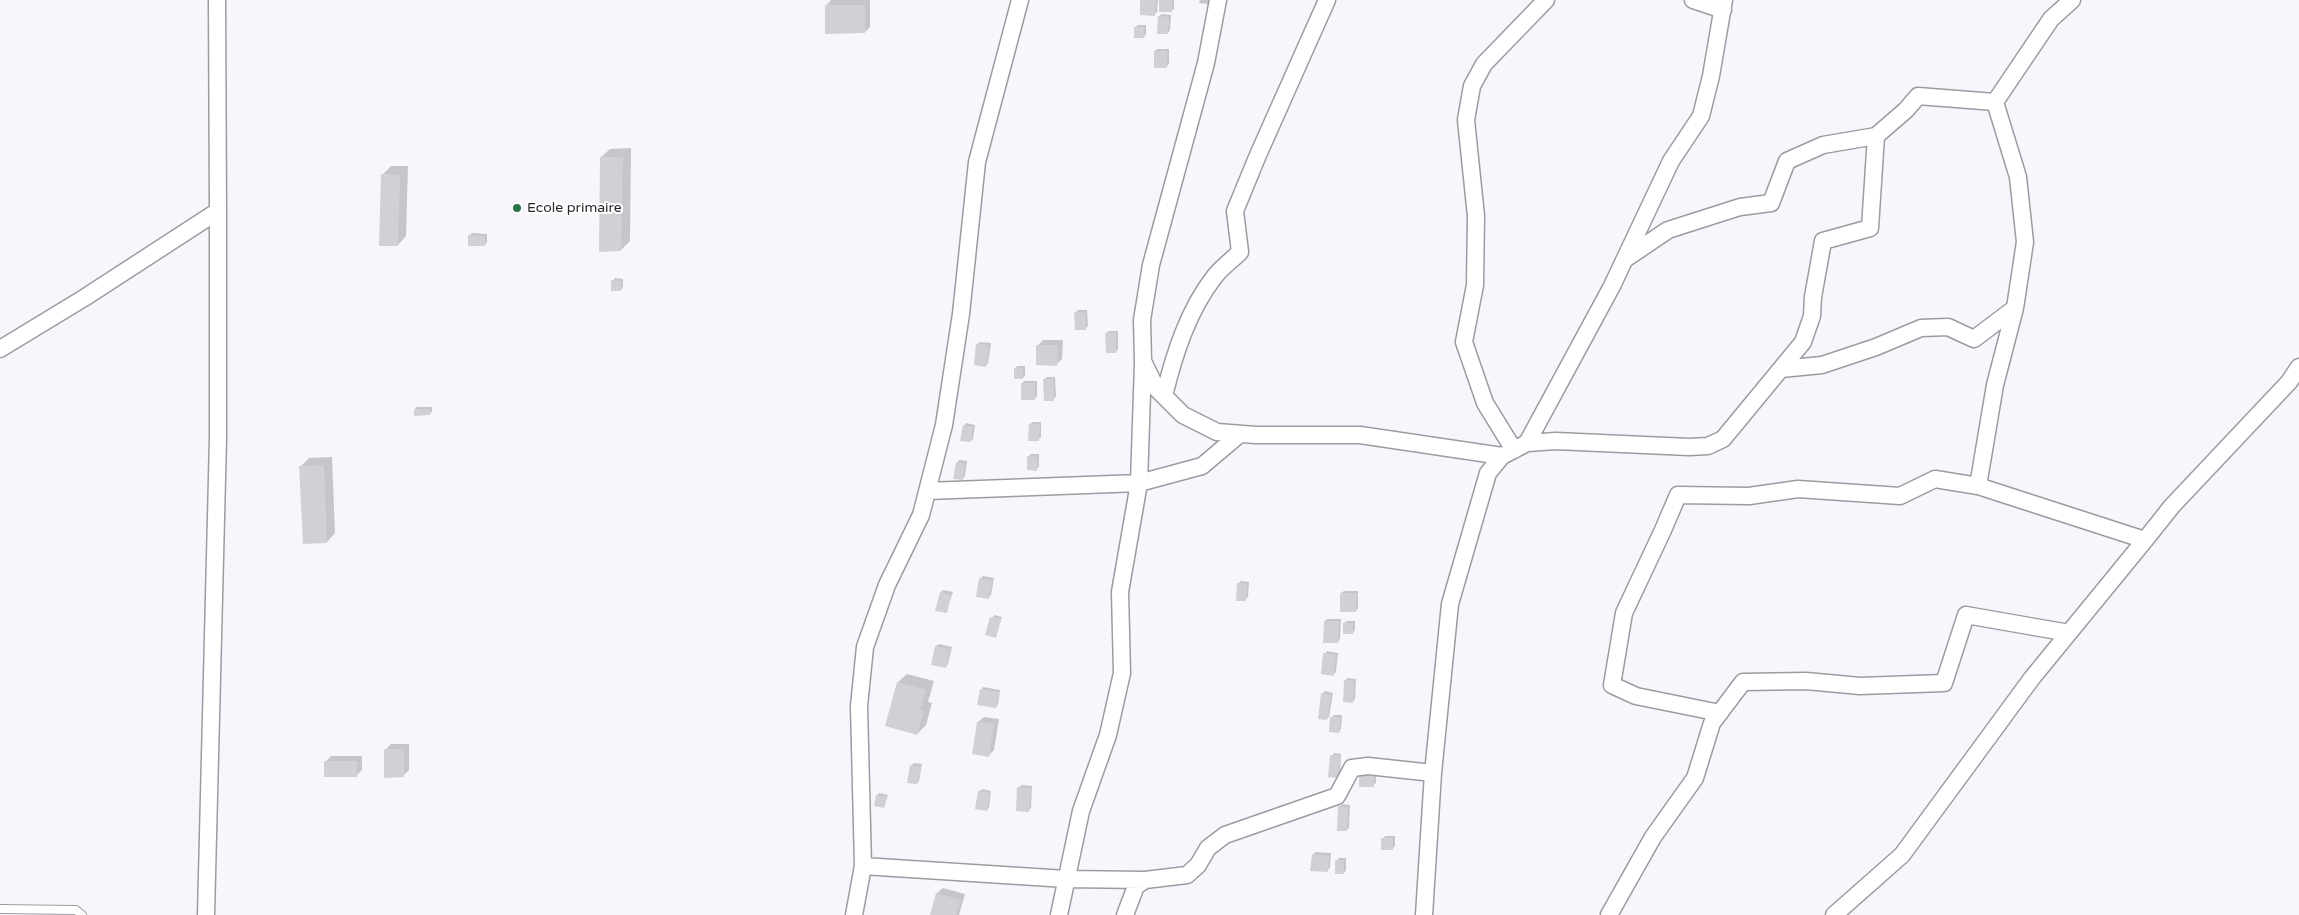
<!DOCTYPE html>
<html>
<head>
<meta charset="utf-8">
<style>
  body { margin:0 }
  canvas { display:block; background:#f8f6fd }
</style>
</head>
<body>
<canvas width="2299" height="915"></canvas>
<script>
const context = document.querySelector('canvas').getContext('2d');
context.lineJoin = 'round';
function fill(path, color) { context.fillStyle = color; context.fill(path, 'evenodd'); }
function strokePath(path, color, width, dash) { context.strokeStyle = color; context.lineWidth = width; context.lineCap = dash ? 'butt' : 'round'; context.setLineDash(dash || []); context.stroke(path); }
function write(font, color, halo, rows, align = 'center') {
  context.font = font + ' "Varela Round",sans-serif'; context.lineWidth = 4; context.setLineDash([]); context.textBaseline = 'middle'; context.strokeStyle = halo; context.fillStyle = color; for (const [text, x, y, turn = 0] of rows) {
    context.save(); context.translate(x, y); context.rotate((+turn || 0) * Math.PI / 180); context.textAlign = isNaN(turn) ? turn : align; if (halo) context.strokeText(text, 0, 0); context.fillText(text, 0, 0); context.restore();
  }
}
const shadow = new Path2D(`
  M831 0H870V27L865 32 826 6Z
  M1141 0H1158L1157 12 1155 14Z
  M1160 0H1174V9L1171 11Z
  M1200 0H1212L1209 4 1199 3Z
  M1161 14 1171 15 1170 30 1168 33 1159 17Z
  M1138 25H1146V34L1144 37 1136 27Z
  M1157 49H1169V64L1166 67 1155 51Z
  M631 148 630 241 621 250 601 157 610 149Z
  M391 166H408L406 236 398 245 382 175Z
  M472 233 487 234V243L484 245 469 236Z
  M615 278 623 279V287L621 290 613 281Z
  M1078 310H1087L1088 326 1085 329 1075 313Z
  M1109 331H1118V349L1116 352 1106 333Z
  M1043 340H1063L1062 359 1056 365 1038 345Z
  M980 342 991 343 988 363 986 366 975 364 977 344Z
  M1017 366H1025V376L1023 378 1015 369Z
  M1047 377H1055L1056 397 1053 399 1044 379Z
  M1024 381H1037V396L1035 399 1022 384Z
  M417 407H432V411L430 414 415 409Z
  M1033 422H1041V437L1038 440 1030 424Z
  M966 423 975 425 973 439 970 441 964 426Z
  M1031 454H1039V467L1036 469 1029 456Z
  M332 457 335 533 327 542 300 467 309 458Z
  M959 460 967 461 965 476 963 479 957 463Z
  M983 576 994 578 991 595 988 598 980 579Z
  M1241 581 1249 582 1248 597 1245 600 1238 584Z
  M943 590 953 592 946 612 941 592Z
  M1344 591H1358V608L1356 611 1341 593Z
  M994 615 1002 617 996 636 987 634Z
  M1327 619H1341L1340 639 1338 642 1325 621Z
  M1347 621H1355V630L1353 633 1344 623Z
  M939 644 952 647 948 664 946 667 936 646Z
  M1327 651 1338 653 1336 672 1334 674 1325 654Z
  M907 674 934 681 928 702 932 703 926 725 917 734 886 725 898 682Z
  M1347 678 1356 679 1355 699 1353 701 1345 681Z
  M983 687 1000 690 998 704 996 707 981 690Z
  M1325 691 1333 693 1329 717 1327 719 1322 694Z
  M1334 715H1342L1341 729 1339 732 1332 717Z
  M984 717 999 719 994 750 988 756 978 722Z
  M391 744H409V770L403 776 385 750Z
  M1334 753 1341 754 1340 774 1337 777 1332 756Z
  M331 756H362V770L356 776 326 761Z
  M914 763 922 764 919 781 917 783 911 766Z
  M1376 767V783L1373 785H1360Z
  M1021 785 1032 786 1031 808 1028 811 1019 788Z
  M982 789 991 791 989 808 986 810 979 792Z
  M879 793 888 795 884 807 877 796Z
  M1342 804 1350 805 1349 828 1347 830 1340 807Z
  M1385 836H1395V846L1392 849 1383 839Z
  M1315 852 1331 853 1330 868 1327 870 1313 855Z
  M1339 858H1346V870L1344 873 1336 861Z
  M943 888 965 894 959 915H931L937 893Z`);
const building = new Path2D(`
  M1140 0H1156L1155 16 1140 15Z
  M1159 0H1172V12H1159Z
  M825 5H865V33L825 34Z
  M1158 16 1169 17 1168 34H1157Z
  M1134 27H1144V38H1134Z
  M1154 51H1167V68H1154Z
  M600 157H623L621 251 599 252Z
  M381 174 400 175 398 246H379Z
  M468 235 485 236V246H468Z
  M611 280 621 281V291H611Z
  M1074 312H1085L1086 330H1075Z
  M1116 332V353H1106L1105 333Z
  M976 344 989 345 986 367 974 365Z
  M1036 345H1058L1057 366 1036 365Z
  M1014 368H1023V379H1014Z
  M1043 379H1053L1054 401H1044Z
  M1021 383H1035V400H1021Z
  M414 409H430V415L414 416Z
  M1029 424H1040L1039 441H1028Z
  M963 425 973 427 971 442 960 441Z
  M1027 456 1037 457V471L1027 470Z
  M956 462 965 464 963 480 953 479Z
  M324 465 327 543 303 544 299 466Z
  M979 578 992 580 989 599 976 597Z
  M1237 583 1247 584 1246 601H1236Z
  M940 592 951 595 947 613 935 611Z
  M1340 593H1357L1356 612H1340Z
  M990 617 1001 619 996 638 985 635Z
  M1324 621H1339L1338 643H1323Z
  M1343 623H1353V634H1343Z
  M935 646 950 649 946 668 931 665Z
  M1323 653 1336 655 1334 676 1321 674Z
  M1344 680 1354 681 1353 703 1343 702Z
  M897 682 926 690 920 710 924 711 917 735 885 726Z
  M980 689 999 692 996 708 977 705Z
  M1321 693 1331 695 1327 720 1318 719Z
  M1330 717H1340L1339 733 1329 732Z
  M977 722 994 724 989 757 972 754Z
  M384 749H404V777L384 778Z
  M1330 755 1340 756 1338 778 1328 777Z
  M324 761H357V777H324Z
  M910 765 921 767 917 784 907 783Z
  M1359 769H1374V787H1359Z
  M1017 787 1031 788 1029 812 1016 811Z
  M978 791 990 793 987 811 975 809Z
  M876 795 887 797 884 808 874 806Z
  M1338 806 1348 807 1347 831H1337Z
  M1381 838H1393V850H1381Z
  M1312 854 1329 856 1328 872 1310 871Z
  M1335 860H1344V874H1335Z
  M936 893 961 900 956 915H930Z`);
const service = new Path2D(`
  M0 909 76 910 82 915`);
const minor = new Path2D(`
  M217 0 218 211
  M1218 0 1206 63 1151 265 1142 320 1143 361 1156 388 1183 415 1217 432 1256 435H1360L1502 456
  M1693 0 1723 10
  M1995 102 2051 19 2072 0
  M1625 259 1668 230 1740 207 1771 203 1787 161 1823 145 1876 136 1906 110 1918 96 1995 102 2018 177 2025 242 2015 308 1995 385 1978 486
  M0 349 84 298 218 211V438L206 915
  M1781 369 1822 365 1876 347 1921 328 1948 327 1974 339 2015 308
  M1164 396C1174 355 1188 310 1215 276 1222 267 1232 260 1240 252L1235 211 1258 155 1327 0
  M1527 443 1612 286 1671 161 1701 116 1711 76 1724 0
  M1514 450 1485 403 1464 342 1475 285 1476 216 1466 120 1472 86 1484 64 1546 0
  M927 491 1139 483 1202 466 1240 434
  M1720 713 1636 696 1612 685 1624 613 1663 530 1678 495 1749 496 1798 489 1900 496 1935 479 1978 486 2145 540
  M863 866 1066 879 1145 880
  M854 915 863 866 859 706 865 647 887 585 921 515 944 425 961 314 977 162 1020 0
  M1059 915 1081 811 1108 735 1122 673 1120 592 1139 483 1143 363
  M1125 915 1136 886 1145 880 1187 875 1198 865 1208 848 1225 835 1337 796 1352 768 1368 766 1433 773
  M1424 915 1433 773 1450 604 1488 473 1502 456 1527 443 1556 441 1689 447 1708 446 1723 439 1803 342 1812 316 1813 297 1823 241 1870 228 1876 136
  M1609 915 1653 837 1695 778 1712 723 1743 682 1806 681 1860 686 1944 683 1966 615 2069 633
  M1834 915 1902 855 2032 678 2145 540 2172 506 2289 382 2299 367`);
const markers = [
  [517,208,5,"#277342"]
];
const poiNames = [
  ["Ecole primaire",527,208]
];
fill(shadow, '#0003');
fill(building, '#d2d0d6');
strokePath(service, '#9d9ba1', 10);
strokePath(minor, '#9d9ba1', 19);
strokePath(service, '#fff', 8);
strokePath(minor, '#fff', 16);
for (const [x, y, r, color] of markers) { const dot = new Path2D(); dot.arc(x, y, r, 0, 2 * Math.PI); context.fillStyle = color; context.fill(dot); strokePath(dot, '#fff', 2); }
write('14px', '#29282b', '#fff', poiNames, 'left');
</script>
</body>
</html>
